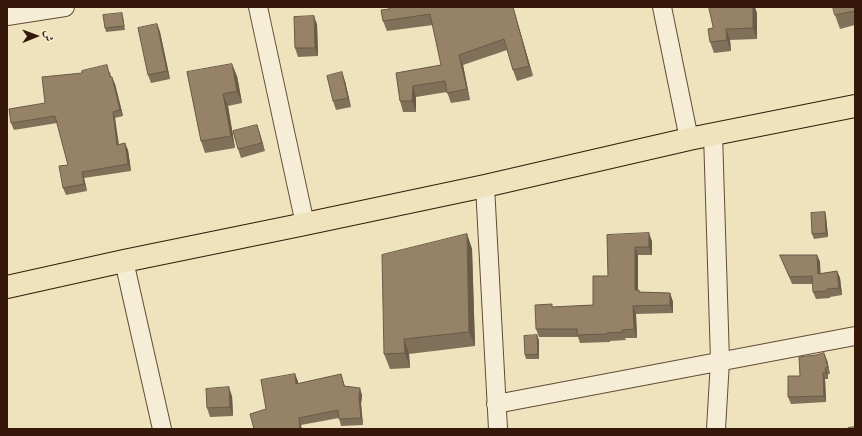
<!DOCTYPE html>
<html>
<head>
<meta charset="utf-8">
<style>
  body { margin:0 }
  #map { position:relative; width:862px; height:436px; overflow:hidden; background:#efe3be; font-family:"IM FELL DW Pica",Amiri,serif }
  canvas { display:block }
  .frame { position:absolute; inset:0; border:8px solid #351809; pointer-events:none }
  .north { position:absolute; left:16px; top:16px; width:40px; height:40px; -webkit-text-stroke:3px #f5edd5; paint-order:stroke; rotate:89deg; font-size:11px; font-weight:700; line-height:16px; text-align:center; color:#351809 }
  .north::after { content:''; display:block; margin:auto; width:14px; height:18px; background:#351809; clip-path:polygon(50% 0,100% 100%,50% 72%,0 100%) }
</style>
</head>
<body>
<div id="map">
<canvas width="862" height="436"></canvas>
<div class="frame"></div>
<div class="north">ش</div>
</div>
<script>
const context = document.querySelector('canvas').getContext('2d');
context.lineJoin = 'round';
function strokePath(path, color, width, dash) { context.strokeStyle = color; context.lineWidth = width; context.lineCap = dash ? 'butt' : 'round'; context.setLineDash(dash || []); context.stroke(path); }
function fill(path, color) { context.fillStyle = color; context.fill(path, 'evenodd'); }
const minor = new Path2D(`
  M258 7 305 224
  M662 7 689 139
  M7 16 65 7
  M713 134 720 361 716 429
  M485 186 498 429
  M124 261 162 429
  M496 404 855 336`);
const major = new Path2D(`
  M7 287 124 261 305 224 485 186 689 139 855 106`);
const wall = new Path2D(`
  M513 7 533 76 517 81 513 70 507 50 463 65 470 100 451 103 447 92 416 97V112H403L400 101 396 73 441 65 433 25 387 31 383 21 381 10Z
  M855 7V25L840 29 835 15Z
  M757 13V39L730 40 731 51 714 53 710 42 713 28Z
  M123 17 125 30 106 32 105 28Z
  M157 24 160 32 170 79 151 83 148 75Z
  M317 24 318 56 298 57 295 48Z
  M110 72 111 77 115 84 123 116 115 118 119 144 128 150 131 171 84 178 87 191 66 195 63 188 68 165 57 123 14 130 11 123 45 103Z
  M187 72 237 76 242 103 228 106 235 148 205 153 201 141Z
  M345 81 351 107 336 110 333 101Z
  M257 125 260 134 265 151 241 158 238 149Z
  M825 212 826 216 828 237 814 239 812 234Z
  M467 234 472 249 475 346 409 354 410 368 390 369 384 354Z
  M607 235 652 241V255H638V290H639L640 292 670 293 673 302V313L636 314 637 338H625L626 340 610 341V342L580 343 578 337H539L536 329 553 307 593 305 608 276Z
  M780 255H817L820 262V274L837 271 840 278 842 295 830 297V298L816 299 813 292V284H792Z
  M539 340V359H526L525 355Z
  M827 360 830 374H828V379H825L826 402 791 404 788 397 800 376Z
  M295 374 298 384 341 374 345 386 362 395 361 404 363 425 341 426 339 418 301 425 266 409Z
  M232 396 233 416 210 417 207 408Z`);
const shadedWall = new Path2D(`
  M513 7 533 76 529 66Z
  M753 7H755L757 13V39L753 28Z
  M314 16 317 24 318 56 315 48Z
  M157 24 160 32 170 79 167 71Z
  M726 29 730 40 731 51 727 40Z
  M459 55 463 65 470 100 467 89Z
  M232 64 237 76 242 103 237 91Z
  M342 72 345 81 351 107 348 98Z
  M112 77 115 84 123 116 120 110Z
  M413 86 416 97V112L412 101Z
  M223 94 228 106 235 148 231 136Z
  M113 112 115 118 119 152 117 145Z
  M257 125 260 134 265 151 262 143Z
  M125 143 128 150 131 171 128 164Z
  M82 172 84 178 87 191 84 184Z
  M825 212 826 216 828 237 826 233Z
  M649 233 652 241V255L649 247Z
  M467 234 472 249 475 346 469 332Z
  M635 247 638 255V298L635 290Z
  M817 255 820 262 821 281 818 274Z
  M837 271 840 278 842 295 839 288Z
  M670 293 673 302V313L670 305Z
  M633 306 636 314 637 338 634 329Z
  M537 335 539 340V359L538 354Z
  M404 339 409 354 410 368 405 353Z
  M824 353 827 360 830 374Z
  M825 368 828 374V379L826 372Z
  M823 373 825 379 826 402 824 396Z
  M295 374 298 381 299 391 296 384Z
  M229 387 232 396 233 416 230 407Z
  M360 388 362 395 361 404 363 425 361 418 359 397Z
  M299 418 301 425 302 429H300Z`);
const building = new Path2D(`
  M389 7H513L529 66 513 70 504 39 459 55 467 89 447 93 445 81 413 86 412 101H400L396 73 441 65 430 14 383 21 381 10 389 9Z
  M709 7H753V28L726 29 727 40 710 42 708 29 713 28Z
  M833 7H855V11L835 15Z
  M122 13 124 26 105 28 103 15Z
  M314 16 315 48H295L294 17Z
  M157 24 167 71 148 75 138 28Z
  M232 64 237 91 223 94 231 136 201 141 187 72Z
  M107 65 110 77H112L120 110 113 112 117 145 125 143 128 164 82 172 84 184 63 188 59 166 68 165 55 116 11 123 9 109 45 103 42 77 82 73V71Z
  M342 72 348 98 333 101 327 76Z
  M257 125 262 143 238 149 233 131Z
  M825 212 826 233 812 234 811 213Z
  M649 233V247H635V290H639V292L670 293V305L633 306 634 329 622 330 623 332 607 333V334L577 335V329H536L535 305 552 304V307L593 305V276H608L607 235Z
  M467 234 469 332 404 339 405 353 384 354 382 255Z
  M780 255H817L818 274 837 271 839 288 827 289V291L813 292 812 276 790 277Z
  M537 335 538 354 525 355 524 336Z
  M824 353 828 367 825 368 826 372 823 373 824 396 788 397V376H800L799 357 816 355Z
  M295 374 296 384 341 374 344 386 360 388 359 397 361 418 339 419 338 410 299 418 300 429H254L250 414 266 409 261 380Z
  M229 387 230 407 207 408 206 389Z
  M855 427V429H848V428Z`);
strokePath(minor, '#644b36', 20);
strokePath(major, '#351809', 24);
strokePath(minor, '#f5edd5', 18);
strokePath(major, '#efe3be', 22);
fill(wall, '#817059');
fill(shadedWall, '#695b48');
fill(building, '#968267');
strokePath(building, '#695b48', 1);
</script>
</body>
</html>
